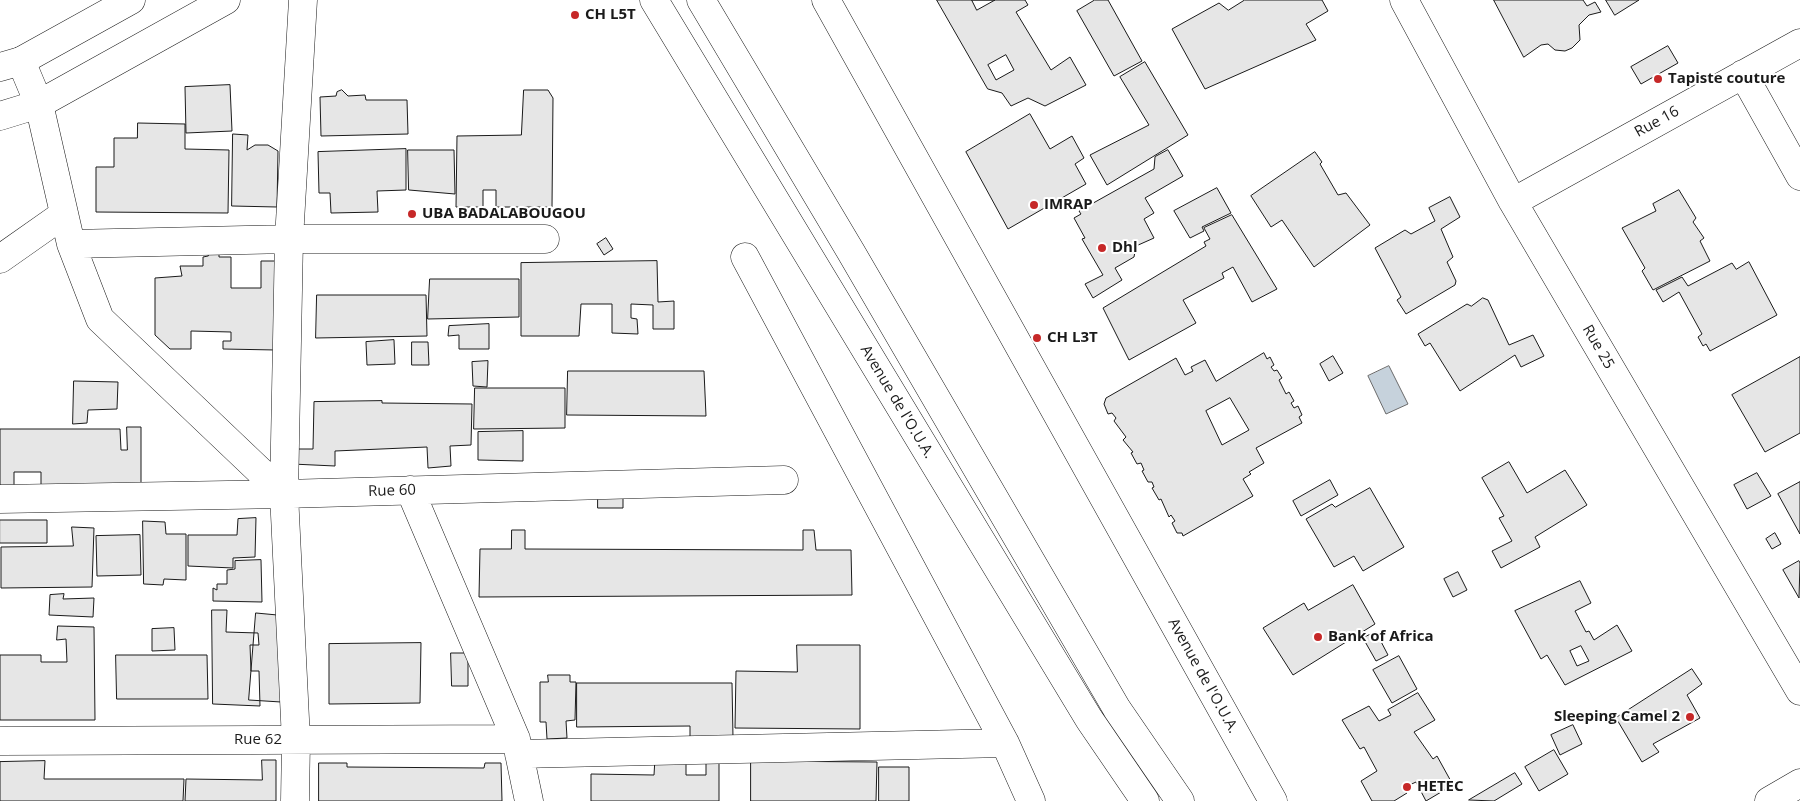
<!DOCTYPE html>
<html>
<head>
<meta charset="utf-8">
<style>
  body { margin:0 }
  canvas { display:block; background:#fff }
</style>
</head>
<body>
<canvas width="1800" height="801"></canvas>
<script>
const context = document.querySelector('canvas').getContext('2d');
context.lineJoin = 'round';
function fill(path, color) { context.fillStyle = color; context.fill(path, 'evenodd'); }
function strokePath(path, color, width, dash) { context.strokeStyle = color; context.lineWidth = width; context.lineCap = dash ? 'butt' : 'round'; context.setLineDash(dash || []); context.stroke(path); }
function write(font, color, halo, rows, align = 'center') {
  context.font = font + ' "Open Sans",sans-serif'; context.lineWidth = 4; context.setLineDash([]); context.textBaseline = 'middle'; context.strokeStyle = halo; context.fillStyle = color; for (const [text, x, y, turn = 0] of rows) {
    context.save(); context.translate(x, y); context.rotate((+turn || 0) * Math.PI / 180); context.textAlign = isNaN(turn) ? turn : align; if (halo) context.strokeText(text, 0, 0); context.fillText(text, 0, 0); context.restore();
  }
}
const water = new Path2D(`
  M1389 366 1408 404 1386 414 1368 376Z`);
const building = new Path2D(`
  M937 0H1025L1028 5 1016 12 1051 70 1070 57 1086 85 1045 106 1028 98 1011 106 1002 93 988 89ZM1006 55 1014 70 996 80 988 65Z
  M972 0H995L977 10Z
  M1095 0H1108L1142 61 1114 76 1077 11Z
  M1245 0H1322L1328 11 1306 24 1316 40 1205 89 1172 29 1219 3 1228 10Z
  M1494 0H1583L1587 6 1595 2 1601 12 1589 15 1579 25 1580 40 1572 48 1565 51 1555 50 1548 44 1541 45 1524 57Z
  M1606 0H1639L1615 15Z
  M1668 46 1678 63 1641 84 1631 67Z
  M1145 62 1188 135 1107 185 1090 155 1149 125 1120 77Z
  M230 85 232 131 186 133 185 87Z
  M342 90 348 96 365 95 366 100H407L408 134 321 136 320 97 336 96 337 92Z
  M524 90H548L553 98 552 207H496V190H483V207H456L457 136 521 135Z
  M1030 114 1050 149 1072 136 1084 158 1075 164 1086 184 1008 229 966 152Z
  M138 123 185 124V149L229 150 228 213 96 212V167H114V138H137Z
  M233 134 248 135 247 150 255 145H268L278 151 277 207 232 206Z
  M406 149V190L377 191 378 212 331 213 330 193H319L318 152Z
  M408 150H454L455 194 409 190Z
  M1168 150 1183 176 1145 198 1154 213 1144 219 1154 238 1136 246 1134 257 1115 268 1122 280 1093 298 1085 284 1103 275 1082 239 1085 238 1074 218 1081 214 1079 211 1154 169 1155 157Z
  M1315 152 1322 162 1320 164 1338 195 1346 193 1370 225 1314 267 1282 220 1271 227 1251 196Z
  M1217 188 1231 213 1202 227 1204 231 1190 238 1174 211Z
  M1679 190 1696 218 1693 222 1704 238 1700 241 1710 261 1653 290 1642 271 1645 268 1622 228 1656 211 1653 204Z
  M1450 197 1460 217 1441 229 1453 257 1447 262 1456 281 1455 285 1406 314 1397 300 1401 297 1375 248 1405 230 1411 234 1435 221 1429 208Z
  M1232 215 1277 289 1252 302 1233 267 1222 273 1224 278 1183 300 1196 323 1129 360 1103 308 1206 246 1204 242 1210 239 1204 228Z
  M606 238 613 249 604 255 597 244Z
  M208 252H219V257H231V288H261V261H275L276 350 223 349V341H231V332L191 331V349H170L155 335V278L182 276 180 266H203V257L208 256Z
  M657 261 658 302 674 301V329H653V305L631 304V318L637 319 638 334 612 333V304H581L579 336H521V263Z
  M1749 262 1777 315 1710 351 1706 344 1703 346 1698 337 1702 334 1679 292 1663 302 1656 290 1682 277 1688 286 1732 263 1736 269Z
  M430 279H519V317L428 319Z
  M317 295H426L427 336 316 338Z
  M1483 298 1488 300 1509 345 1533 335 1544 356 1521 367 1515 355 1460 391 1430 343 1425 346 1418 334 1467 304 1471 306Z
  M489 324V349H459V335L448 336 449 326Z
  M394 340 395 364 367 365 366 342Z
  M412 342H428L429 365H412Z
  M1264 353 1267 359 1270 357 1274 365 1271 367 1274 371 1277 370 1282 378 1279 380 1286 394 1289 392 1294 401 1291 403 1294 408 1298 406 1302 415 1299 417 1302 423 1256 448 1264 463 1249 472 1251 474 1243 479 1253 496 1183 536 1182 533H1177L1172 523 1175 521 1171 515 1169 517 1161 499 1159 500 1152 488 1154 487 1152 482H1148L1142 471 1144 470 1141 463 1137 464 1131 453 1133 452 1123 440 1126 437 1114 421 1116 418 1112 413 1108 414 1104 404 1106 398 1176 358 1185 375 1193 371 1191 367 1205 360 1216 381ZM1230 398 1249 430 1222 445 1206 411Z
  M1333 356 1343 373 1329 381 1320 364Z
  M1800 357V433L1765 452 1732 395Z
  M488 361 487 387 473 386 472 362Z
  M568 371H704L706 416 567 415Z
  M74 381 118 382 117 409 88 410 87 423 73 424Z
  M475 388H565V428L474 429Z
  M382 401V403L472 404 471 445 450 446 451 466 428 468 427 447 335 451V466L292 464 293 449H313L314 402Z
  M127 427H141V487H41V472H14V488H0V429H120L121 450H127Z
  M523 431V461L478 460V432Z
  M1509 462 1527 493 1565 470 1587 505 1535 537 1540 547 1501 568 1492 551 1512 541 1499 518 1504 516 1482 478Z
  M1757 473 1771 496 1747 509 1734 485Z
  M1330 480 1338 495 1301 516 1293 501Z
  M1800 482V534L1778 494Z
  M1370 488 1404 547 1363 571 1354 556 1334 567 1306 519 1332 504 1335 507Z
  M598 490H623V508H598Z
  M256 518 255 557 233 558V568L188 566V535H237L238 519Z
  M0 520H47V543H0Z
  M143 521 165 522 166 534H186V580L164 579 163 585 144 584Z
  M72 527 94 528 92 587 1 588V547L73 546Z
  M512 530H525V549L803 550V530H814L816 550H851L852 595 479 597 480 549H511Z
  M1775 533 1781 544 1772 549 1766 539Z
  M140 535 141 575 97 576 96 536Z
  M261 560 262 602 213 601V588L217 590V584H227V570L235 569V561Z
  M1799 561 1800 563 1799 598 1783 570Z
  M1458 572 1467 590 1453 597 1444 579Z
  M1580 581 1591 603 1575 611 1586 632 1589 631 1594 640 1617 625 1632 651 1565 685 1547 655 1541 659 1515 611ZM1581 646 1589 661 1577 666 1570 651Z
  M1353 585 1375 624 1293 675 1263 628 1304 603 1308 610Z
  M64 594 63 599 94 598 93 617 49 615 50 595Z
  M212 610H227L226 632 258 633 259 645H250L251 671H259L260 706 213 704Z
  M256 613 288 616 281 702 249 700Z
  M58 626 94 627 95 720H0V655H41V662H67L66 639 57 640Z
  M174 628 175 650 152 651V629Z
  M1376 632 1388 655 1376 661 1363 638Z
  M421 643 420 703 329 704V644Z
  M797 645H860V729L735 728 736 671 797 672Z
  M451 653H468V686H452Z
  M116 655H207L208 699H117Z
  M1399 656 1417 689 1392 703 1373 670Z
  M1692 669 1702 684 1687 695 1700 718 1653 744 1659 752 1642 762 1616 718Z
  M548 675H570V682H576L575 720 566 721 567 738 547 739 546 722H540V682H548Z
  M577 683H732L733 738H690V726L577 727Z
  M1418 693 1435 720 1414 732 1433 759 1437 756 1453 785 1426 801 1416 782 1403 788 1407 793 1394 801H1372L1361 781 1377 771 1364 747 1360 749 1342 720 1369 706 1379 721 1391 715 1388 710Z
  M1573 725 1582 744 1560 755 1551 735Z
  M1554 750 1568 774 1539 791 1525 767Z
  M686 757V775H706V757H719V801H591V774L654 775 655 758Z
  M262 760H276V801H185L186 779 262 780Z
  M45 761 44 779H184L183 801H0V762Z
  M751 761 877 762 876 801H751Z
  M319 763H347V767L484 768 485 763H501L502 801H319Z
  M879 767H909V801H879Z
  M1515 773 1522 784 1494 801 1469 800Z`);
const minor = new Path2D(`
  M826 0 1273 801
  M1404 0 1513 202 1800 691
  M21 61 39 104 71 244 100 319 284 494
  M1743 74 1800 176
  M1513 202 1800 43
  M71 244 289 239H545
  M745 257 1005 743 1031 801
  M0 259 64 214
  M410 490 516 739 529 801
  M0 499 284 494 784 480
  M0 741 516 739
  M519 754 1005 743
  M295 801 296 740 284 494 289 239 303 0
  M1769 801 1800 783`);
const major = new Path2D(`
  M654 0 1089 719 1145 801
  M701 0 851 252 1117 709 1180 801
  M0 67 21 61 131 0
  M0 116 39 104 226 0`);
const markers = [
  [575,15,5,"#c62828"],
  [1658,79,5,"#c62828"],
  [1034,205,5,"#c62828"],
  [412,214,5,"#c62828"],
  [1102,248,5,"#c62828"],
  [1037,338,5,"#c62828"],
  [1318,637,5,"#c62828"],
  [1690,717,5,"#c62828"],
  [1407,787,5,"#c62828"]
];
const poiNames = [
  ["CH L5T",585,15],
  ["Tapiste couture",1668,79],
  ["IMRAP",1044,205],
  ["UBA BADALABOUGOU",422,214],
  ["Dhl",1112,248],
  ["CH L3T",1047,338],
  ["Bank of Africa",1328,637],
  ["Sleeping Camel 2",1680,717,"right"],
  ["HETEC",1417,787]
];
const streetNames = [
  ["Rue 16",1657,122,-29],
  ["Rue 25",1598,347,60],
  ["Avenue de l'O.U.A.",897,402,59],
  ["Rue 60",392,491,-2],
  ["Avenue de l'O.U.A.",1203,676,61],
  ["Rue 62",258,740]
];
fill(water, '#c6d2dc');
strokePath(water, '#6a6a6a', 1);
fill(building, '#e6e6e6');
strokePath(building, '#1a1a1a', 1);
strokePath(minor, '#1a1a1a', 29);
strokePath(major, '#1a1a1a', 29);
strokePath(minor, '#fff', 28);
strokePath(major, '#fff', 28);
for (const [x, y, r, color] of markers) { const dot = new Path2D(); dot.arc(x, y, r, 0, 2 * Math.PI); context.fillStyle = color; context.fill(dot); strokePath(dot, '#fff', 2); }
write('bold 15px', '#1a1a1a', '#fff', poiNames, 'left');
write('15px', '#1a1a1a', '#fff', streetNames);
</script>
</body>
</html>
